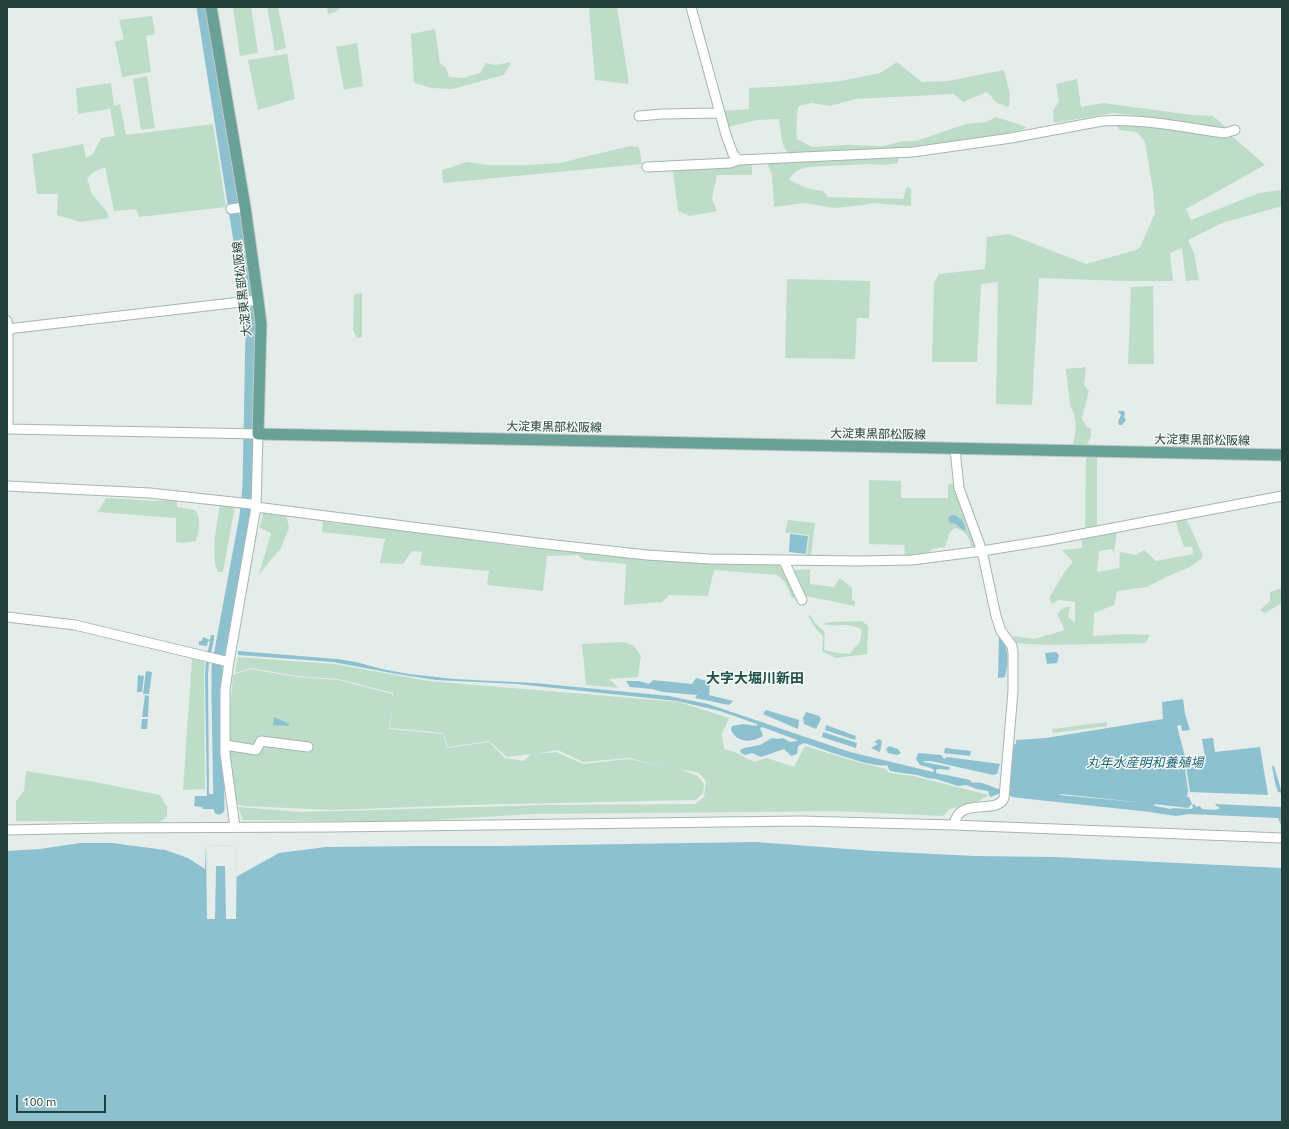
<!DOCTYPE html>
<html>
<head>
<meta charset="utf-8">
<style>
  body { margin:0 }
  #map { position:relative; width:1289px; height:1129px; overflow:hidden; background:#e4edea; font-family:Ubuntu,sans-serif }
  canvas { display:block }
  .frame { position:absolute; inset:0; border:8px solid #243f39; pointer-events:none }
  .scale { position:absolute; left:16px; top:1095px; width:90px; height:18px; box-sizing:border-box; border:2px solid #243f39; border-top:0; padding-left:5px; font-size:12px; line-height:14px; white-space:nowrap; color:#243f39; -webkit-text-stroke:3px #f5faf7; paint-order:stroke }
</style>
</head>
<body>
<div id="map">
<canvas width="1289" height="1129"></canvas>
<div class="frame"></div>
<div class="scale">100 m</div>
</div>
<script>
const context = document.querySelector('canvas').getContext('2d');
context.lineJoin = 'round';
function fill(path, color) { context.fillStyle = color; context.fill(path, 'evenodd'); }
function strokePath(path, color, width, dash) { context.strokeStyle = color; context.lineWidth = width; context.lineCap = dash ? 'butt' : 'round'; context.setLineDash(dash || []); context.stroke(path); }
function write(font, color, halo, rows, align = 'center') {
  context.font = font + ' Ubuntu,"Noto Sans JP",sans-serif'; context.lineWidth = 3; context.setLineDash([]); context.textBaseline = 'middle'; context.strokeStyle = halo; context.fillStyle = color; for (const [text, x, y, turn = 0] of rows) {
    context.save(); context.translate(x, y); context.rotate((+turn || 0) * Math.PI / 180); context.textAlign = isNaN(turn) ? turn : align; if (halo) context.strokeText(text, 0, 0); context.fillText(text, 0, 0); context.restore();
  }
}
const green = new Path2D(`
  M233 7H251L258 53 240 56Z
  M267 7H278L286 48 275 51Z
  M327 7H342L335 12 328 14Z
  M589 7H617L629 84 595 80Z
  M152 16 155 34 146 36 151 72 122 77 115 42 124 39 119 20Z
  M435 29 440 63 446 68 449 77 463 78 480 73 486 63 495 65 511 62 504 75 452 89 432 88 414 83 411 34Z
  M357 43 363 86 344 90 336 47Z
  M287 54 295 99 258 110 248 60Z
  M897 62 922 82 948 81 1004 70 1010 95 1009 107 997 103 987 92 963 102 954 94 856 99 830 106 812 103 798 106 796 130 797 139 812 147 845 145 884 146 904 141H916L966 124 986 122 996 117 1027 127 1015 134 911 150H835L788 153C780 144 781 130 779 119L757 120 728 127 723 111 749 109V88L787 86 841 81 880 73Z
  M147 76 155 128 141 130 133 79Z
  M1077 79 1081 107 1103 103 1192 115 1213 116 1225 126 1226 131 1163 123 1160 118 1113 113 1054 123 1053 111 1059 101 1056 84Z
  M111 83 114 106 120 104 126 135 213 124 226 207 139 217 136 209 114 211 105 167 94 172 87 178 92 194 107 212 109 218 80 222 57 215 58 194H37L32 154 83 144 86 158 93 154 101 138 115 136 110 109 78 114 76 88Z
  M1116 126H1154L1217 136 1233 137 1265 165 1186 209 1191 220 1259 193 1282 190V206L1222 223 1188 240 1194 253 1199 280 1186 281 1182 248 1170 253 1173 281H1123L1039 278 1032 405 996 404 998 282 981 284 977 362H932L934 283 939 274 985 269 987 237 1009 234 1086 264 1136 250 1140 247 1155 213 1153 190 1145 142 1137 132 1120 130Z
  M630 146 639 147 642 164 443 183 442 170 467 162 488 165H527L560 163Z
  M898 158V163L883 165 869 164 808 167 796 171 789 179C800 186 810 190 823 191L828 197 903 199 907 187 911 188V206L874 203 864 205 834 208 805 203 774 207 772 174 767 163Z
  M737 164H748L752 166V175H717L712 198 717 211 690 216 678 211 673 172 679 168Z
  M787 279 870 281 869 318H857L855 359 785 358Z
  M1153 286 1154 364H1128L1131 287Z
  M362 293V337L357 338 353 330 354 294Z
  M1086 367 1084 385 1089 391 1082 418 1087 427 1091 429V437L1086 446 1073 447 1076 427 1074 414 1070 405 1066 369Z
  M1086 455H1097V528L1085 529Z
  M869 480 901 481V498H948V485L953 483 978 549H972C969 538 967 531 955 528L950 532 945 547 932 549 925 556 905 557 904 545 869 544Z
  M106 498 155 501 177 500V507L195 510C202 521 199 529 196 541L182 543 176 542V518L98 512Z
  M220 505 235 506 223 572H218C210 554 217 524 220 505Z
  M263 512 286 514 289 528 281 548 259 574 271 533 260 528Z
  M1186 518 1203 556 1201 559 1190 567 1168 576 1147 587 1117 591 1114 605 1094 613 1093 636 1125 634 1150 635 1145 643 1048 645 1014 643 1013 636 1034 639 1065 630 1057 614 1062 609 1070 606 1068 617 1075 623V602L1059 600 1052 604 1049 598 1065 571 1073 562 1062 550 1082 548V539L1050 544 1117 530 1114 553 1112 549 1099 551 1097 572 1119 568 1120 552 1136 555 1144 550 1156 561 1193 554 1192 547H1184L1175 520Z
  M788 520 815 523 811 555 807 556 809 535 789 533 785 532Z
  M323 521 338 524H362L520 547 782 563 786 571 810 569V584L834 587 840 578 852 588V600L855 601V606L806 596 792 598 785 582 777 575 714 570 708 596 669 595 662 602 624 605 626 564 584 560 578 555 547 556 543 591 487 585 489 571 420 565 422 552 412 551 403 564 380 563 385 539 322 532Z
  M1282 588V603L1265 613 1260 610 1270 601V592Z
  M810 615 815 623 824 631 825 635 824 650 838 653 850 654 854 648 860 642 862 630C848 621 836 628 823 624L830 622 862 621 868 626 867 654 836 658 822 651 823 636C816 630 812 623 808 616Z
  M624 642 634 646 641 656 638 677 609 679 619 688 586 685 582 644Z
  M238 657 334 664 429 681 679 702 729 718 722 734 724 749 735 752 754 762 767 758 794 767 805 746 854 761 886 769 889 773 913 776 989 795 977 802 950 809 943 816 835 811 750 812 532 814 402 822 243 820 238 807 302 812 544 805 695 804 704 797 706 781 699 773 679 769 698 776 704 784 703 794 695 800 466 805 333 810 243 806 236 804 227 742 233 675 250 669 297 677 338 680 392 694 393 697V693L338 679 297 676 251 668 235 673ZM392 707 390 728 443 733 448 747 489 741 507 757 531 754 524 761 505 758 489 742 447 748 443 734 389 729ZM558 750 583 762 628 758 668 767 628 759 583 764 556 752 533 754Z
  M192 658 205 662 204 674 205 789 183 790Z
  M1107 722V726L1053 733 1052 729Z
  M26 771 95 782 160 795 167 807V817L160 822 16 821V801L24 791Z`);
const water = new Path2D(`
  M1119 411H1124L1125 413 1124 417 1126 420 1122 425H1119L1118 422 1121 415 1118 412Z
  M954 515C963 519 964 522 966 531L960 528 956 524 950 523 948 519 950 516Z
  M790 534 808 536 806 554 789 552Z
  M211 635H214V639L211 654 207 653 210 642 208 641 207 646 199 645V641H202L203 637 210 640Z
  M999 635C1009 647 1009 662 1005 677L998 678Z
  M238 651 337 659 356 662 382 669 409 674 454 679 535 683 669 696 708 704 850 752 933 772 934 770 931 768 920 765 916 759 918 753 941 755 944 759 947 757 1000 764 997 774 993 775 931 761H924L923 762 950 767 949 770 939 769 936 770V773L970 780 972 783C980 780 994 788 1001 790V793L990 797 988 791 977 789 966 785 958 786 936 779 927 778 917 775 902 773 890 771 887 765C874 769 820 748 804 743L798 746 797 754 791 756 784 749 761 757 752 753 745 755 741 753 740 750 744 748 760 745 772 738 777 739 783 738 790 742 797 741V740L762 727 760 728 763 736C751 743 737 743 731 730L732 726 743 724 757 726V724L720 711 677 701 517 684 436 680 397 674 333 662 238 655Z
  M1056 652 1059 655 1057 663 1047 664 1045 653Z
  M206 661 209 662 208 675 209 794H221L220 809H203L202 807 194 806 195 796H207L205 675Z
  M146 671 152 672 149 694H143Z
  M138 675 144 676 142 692H137Z
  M696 678 710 682 709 695 733 701 729 705 695 698 697 695 663 692 652 689 630 687 626 681H639L649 684 653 680 692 684Z
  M145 695 149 696 148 717H142Z
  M1183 699 1185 714 1190 730 1182 731 1181 725 1177 726 1187 764 1186 766 1201 764 1205 757 1202 739 1213 738 1215 752 1260 747 1268 795 1190 792 1186 766 1185 768 1188 791 1187 797H1189L1192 804 1188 808 1154 804 1155 806 1171 809 1173 808 1191 809 1193 808 1192 805 1194 804 1196 807 1200 806 1202 809 1215 810 1220 808 1215 805 1216 804 1282 807V827L1278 818 1189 814 1176 816 1150 812 1020 798 1012 797 1008 794 1009 791 1012 789 1008 790 1012 745 1016 744V740L1046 738 1163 719 1162 702ZM1060 795 1061 794 1145 803Z
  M766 710 799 720 798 729 763 714Z
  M806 712 819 716 821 719 816 729 804 724 803 718Z
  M274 717 290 724 288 726 273 725Z
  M142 719H148L147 729H141Z
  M826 725 856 736 855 740 825 730Z
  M823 732 857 743 856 748 822 737Z
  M879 739 882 741 880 752 871 748 878 744 874 742Z
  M889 746 898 749 901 753 897 755 888 753 886 749Z
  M945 748 971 751 970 756 944 753Z
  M1272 766H1274L1282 793 1278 792 1275 783Z
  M756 842 874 851 975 856 1053 857 1282 868V1122H7V851L40 849 80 843H112L165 850 188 858 205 869 206 845 237 846 236 877 279 853 326 847 419 846H496Z`);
const pier = new Path2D(`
  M206 845 237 846 236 919H226L225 866H216L215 919H207Z`);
const river = new Path2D(`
  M202 7 248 298 251 333 248 486 245 516 217 667V699L219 809`);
const minor = new Path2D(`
  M691 7 726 135 733 154 738 160
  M639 116 662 114 720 113
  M647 167 730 163 738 160 913 152 1011 138 1102 121C1143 118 1185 128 1225 133L1235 130
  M231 209 245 207
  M7 321 8 329V429
  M7 329 258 300
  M7 429 258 434 256 507 229 662 75 625 7 617
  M7 486 150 493 251 504 256 507 537 543 647 555 710 559 859 561 912 560 982 551 1050 540 1282 496
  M784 561 802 600
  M229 662 225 690V754L235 827
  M225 745 256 750 261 741 308 747
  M954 825C959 795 996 816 1004 798L1013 691V652L1012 646 1001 631 996 616 982 551 959 488 955 449
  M7 830 108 828 332 827 800 821 954 825 1282 838`);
const major = new Path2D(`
  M211 7 245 207 258 300 261 324 258 434 1282 455`);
const streetNames = [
  ["大淀東黒部松阪線",242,289,-96],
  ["大淀東黒部松阪線",554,427,1],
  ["大淀東黒部松阪線",878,434,1],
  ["大淀東黒部松阪線",1202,440,1]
];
const waterNames = [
  ["丸年水産明和養殖場",1145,763]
];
const quarterNames = [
  ["大字大堀川新田",755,678]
];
fill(green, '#beddc9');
fill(water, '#8ec1d0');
fill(pier, '#e4edea');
strokePath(river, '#8ec1d0', 11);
strokePath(minor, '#a7b5b1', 11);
strokePath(major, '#c2c9c8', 13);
strokePath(minor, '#fff', 9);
strokePath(major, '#6aa197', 11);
write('12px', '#243f39', '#f5faf7', streetNames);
write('italic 13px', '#1f6479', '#f5faf7', waterNames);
write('bold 14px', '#205048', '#f5faf7', quarterNames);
</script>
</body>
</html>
